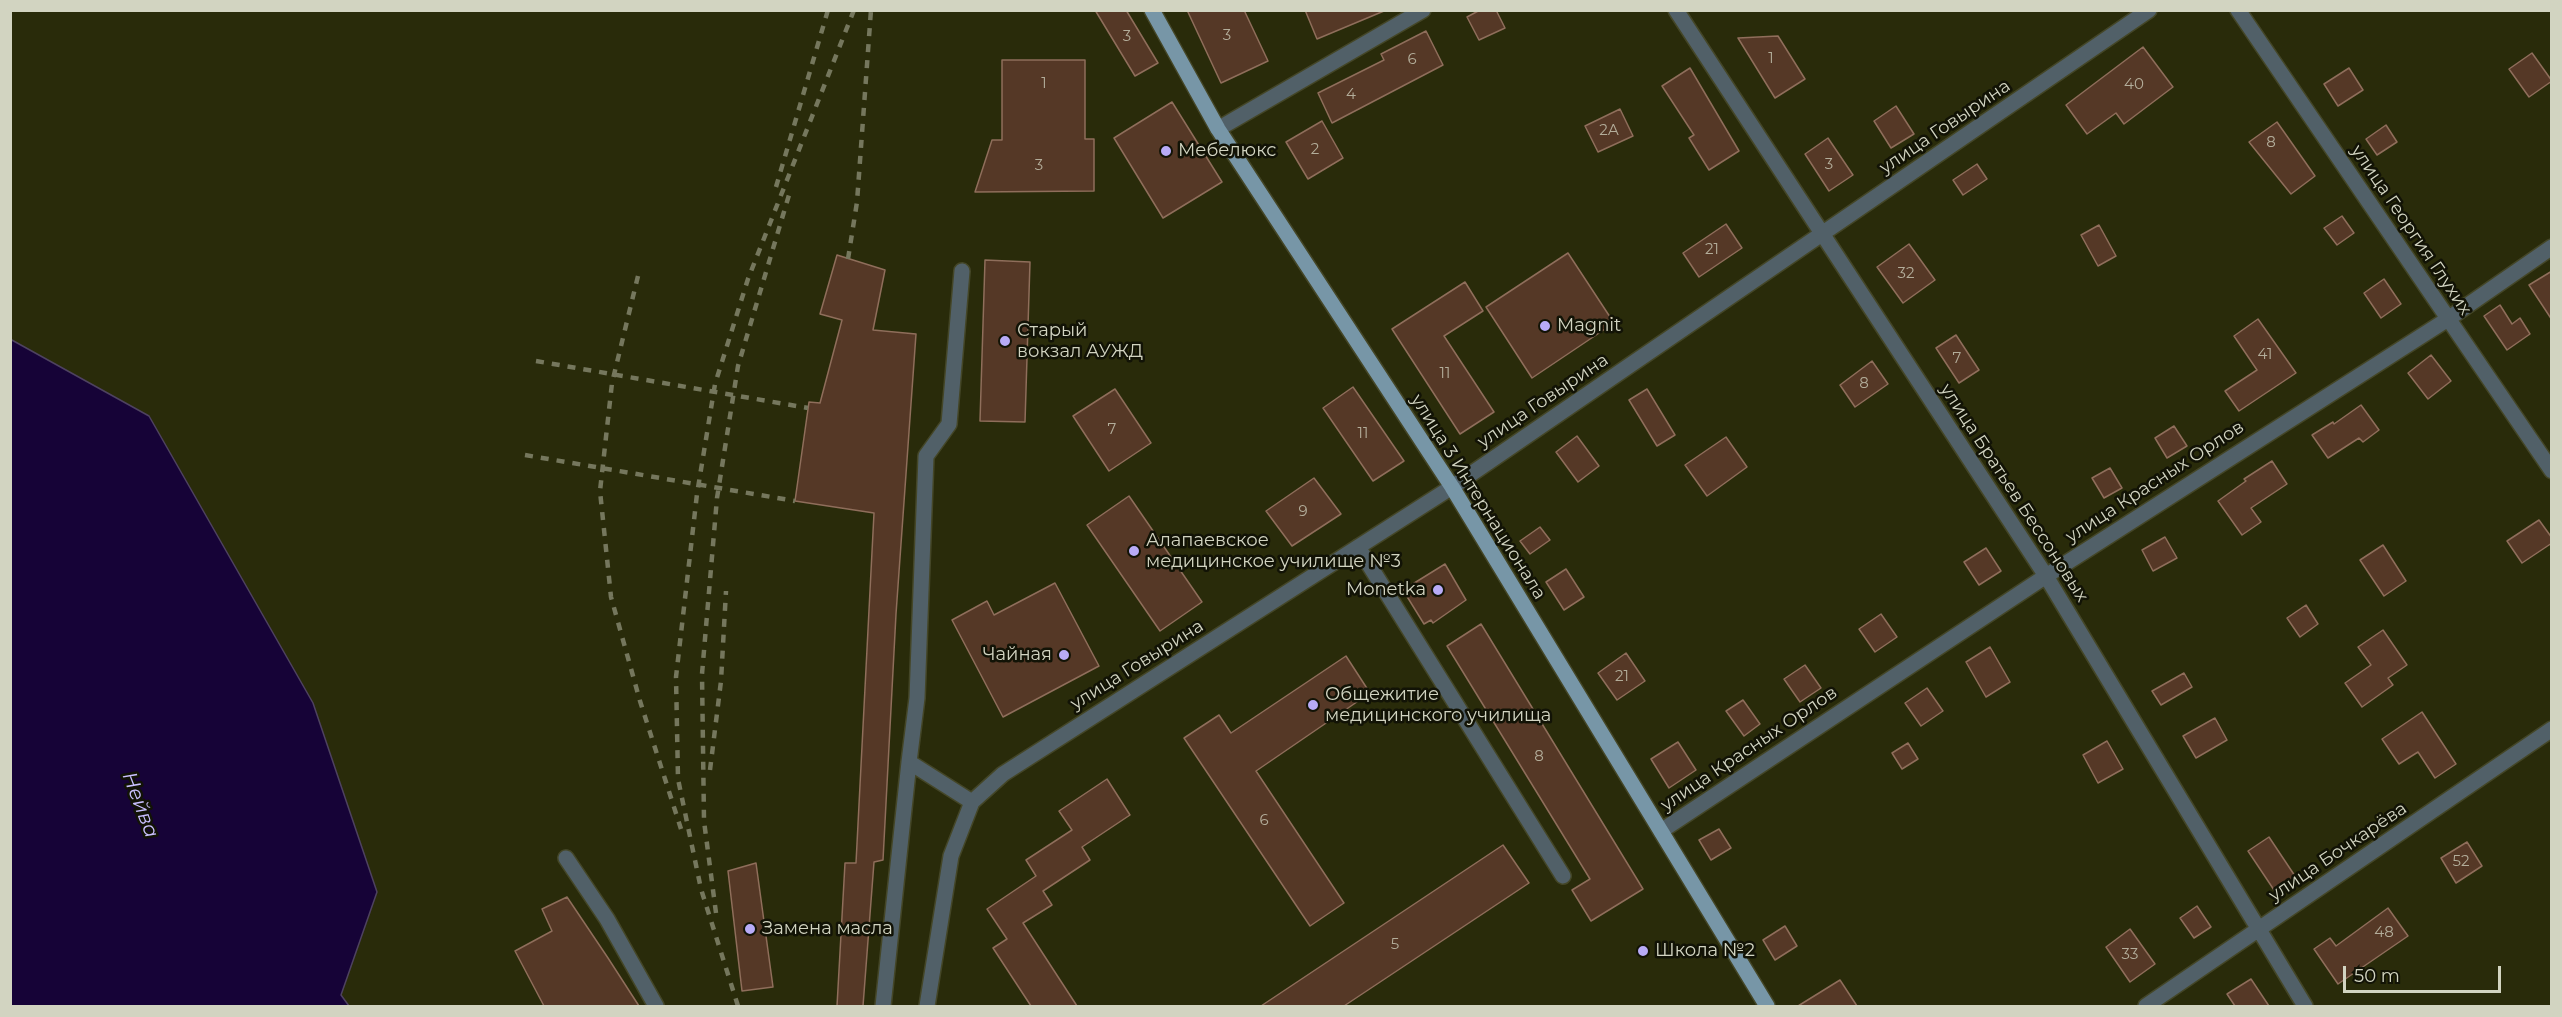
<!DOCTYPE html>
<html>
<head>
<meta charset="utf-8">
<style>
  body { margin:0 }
  #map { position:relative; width:2562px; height:1017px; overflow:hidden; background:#292b0a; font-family:Montserrat,sans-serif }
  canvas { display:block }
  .frame { position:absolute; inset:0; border:12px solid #d2d4c1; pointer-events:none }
  .scale { position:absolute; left:2343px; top:966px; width:158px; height:27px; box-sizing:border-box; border:3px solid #d2d4c1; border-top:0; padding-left:8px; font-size:18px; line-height:21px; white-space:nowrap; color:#d2d4c1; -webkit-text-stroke:4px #121306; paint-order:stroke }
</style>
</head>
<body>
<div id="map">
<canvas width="2562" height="1017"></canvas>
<div class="frame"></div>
<div class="scale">50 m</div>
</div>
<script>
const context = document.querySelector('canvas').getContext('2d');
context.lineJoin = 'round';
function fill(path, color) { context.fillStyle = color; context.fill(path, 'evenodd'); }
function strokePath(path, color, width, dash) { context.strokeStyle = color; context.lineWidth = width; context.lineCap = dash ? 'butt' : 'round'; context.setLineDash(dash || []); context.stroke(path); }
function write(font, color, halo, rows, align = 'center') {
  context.font = font + ' Montserrat,sans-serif'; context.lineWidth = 5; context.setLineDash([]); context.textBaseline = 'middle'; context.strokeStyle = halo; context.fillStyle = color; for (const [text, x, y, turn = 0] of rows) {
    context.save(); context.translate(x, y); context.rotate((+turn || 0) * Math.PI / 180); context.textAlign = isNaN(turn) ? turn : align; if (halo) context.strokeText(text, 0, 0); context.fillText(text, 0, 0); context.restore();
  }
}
const water = new Path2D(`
  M10 339 149 416 313 703 377 892 341 995 349 1006H11Z`);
const building = new Path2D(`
  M1095 10H1126L1158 63 1135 76Z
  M1187 10H1244L1268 61 1221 83Z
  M1305 10H1384V11L1317 39Z
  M1480 10H1496L1505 28 1479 40 1467 17Z
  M1426 31 1443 65 1332 123 1318 93 1384 60 1381 54Z
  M1778 36 1805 79 1775 98 1738 38Z
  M2143 47 2173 87 2124 124 2116 113 2087 134 2066 105Z
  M2532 53 2552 81 2529 97 2509 69Z
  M1002 60H1085V139H1094V191L975 192 992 140H1002Z
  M1690 68 1739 151 1709 170 1689 138 1694 135 1662 86Z
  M2349 68 2363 90 2338 106 2324 84Z
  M1172 102 1222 182 1163 218 1114 138Z
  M1896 106 1914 134 1891 148 1874 121Z
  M1620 109 1633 136 1598 152 1585 126Z
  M1322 121 1343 158 1308 179 1286 142Z
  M2277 122 2315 176 2291 194 2249 142Z
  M2386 125 2397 142 2377 155 2366 139Z
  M1828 138 1853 175 1829 191 1805 154Z
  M1977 164 1987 179 1963 195 1953 180Z
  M2342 216 2354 233 2337 245 2324 228Z
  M1726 224 1742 248 1699 277 1683 253Z
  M2099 225 2116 256 2098 266 2081 235Z
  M1909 244 1935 280 1903 303 1877 267Z
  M1568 253 1614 323 1532 378 1486 307Z
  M837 255 885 270 873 330 916 334 896 614 883 860 874 862 863 1006H837L845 863H856L874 513 795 501 809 402 820 403 842 320 820 314Z
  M985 260 1030 262 1025 422 980 421Z
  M2552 271V320L2529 285Z
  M2384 279 2401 304 2381 318 2364 293Z
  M1465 282 1483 311 1444 336 1494 412 1460 434 1392 329Z
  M2500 305 2512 324 2520 318 2530 334 2507 350 2484 316Z
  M2258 319 2296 373 2239 411 2225 391 2257 370 2234 336Z
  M1956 335 1979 370 1959 383 1936 348Z
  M2431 355 2451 381 2428 399 2408 373Z
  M1872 361 1888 384 1855 407 1840 385Z
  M1353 387 1404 461 1373 481 1323 408Z
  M1115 389 1151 443 1109 471 1073 416Z
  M1647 389 1675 435 1657 446 1629 400Z
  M2361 405 2379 430 2363 442 2359 438 2328 458 2312 435 2333 422 2334 424Z
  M2174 426 2187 446 2167 458 2155 438Z
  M1577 436 1599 466 1578 482 1556 452Z
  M1726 437 1747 467 1707 496 1685 465Z
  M2272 461 2287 484 2251 508 2261 522 2242 535 2218 501 2246 481 2244 479Z
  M2110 468 2122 488 2104 498 2092 478Z
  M1314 478 1341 514 1292 546 1266 511Z
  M1129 496 1202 602 1160 631 1087 525Z
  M2539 520 2552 538V543L2522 563 2507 541Z
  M1540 527 1550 540 1530 554 1520 541Z
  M2165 537 2177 558 2153 571 2142 550Z
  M2383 545 2406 581 2384 596 2360 560Z
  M1986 548 2001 571 1979 585 1964 562Z
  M1445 564 1466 600 1433 623 1431 620 1424 624 1403 590Z
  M1566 569 1584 597 1564 610 1546 582Z
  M1055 583 1099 666 1003 717 952 620 987 601 994 615Z
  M2306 605 2318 624 2300 637 2287 618Z
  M1881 614 1897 637 1875 652 1859 629Z
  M1481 624 1643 889 1591 921 1572 890 1590 879 1447 646Z
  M2383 630 2407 665 2388 678 2393 685 2362 707 2345 683 2371 665 2358 647Z
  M1990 647 2010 682 1986 697 1966 662Z
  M1626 653 1645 681 1617 700 1598 673Z
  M1346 656 1370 693 1256 771 1344 903 1310 926 1184 738 1219 715 1231 733Z
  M1805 665 1821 688 1800 702 1784 679Z
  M2184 673 2192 687 2161 705 2152 691Z
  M1927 688 1943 711 1921 726 1905 703Z
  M1743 700 1760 724 1744 736 1726 711Z
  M2422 712 2456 764 2435 778 2418 752 2399 764 2382 739Z
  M2215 718 2227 740 2196 758 2183 736Z
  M2107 741 2123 769 2098 783 2083 755Z
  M1678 742 1696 770 1669 788 1651 759Z
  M1908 743 1918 759 1902 769 1892 753Z
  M1107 779 1130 815 1082 847 1090 860 1043 891 1052 905 1023 923 1077 1006H1031L993 948 1007 939 987 909 1036 876 1026 860 1072 830 1059 811Z
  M1719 829 1731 848 1711 860 1699 840Z
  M2269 837 2297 879 2276 893 2248 851Z
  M2467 842 2482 866 2456 883 2441 858Z
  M1503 845 1529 883 1344 1006H1261Z
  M756 863 773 987 742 991 728 871Z
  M567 897 608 958 639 1006H544L515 951 552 931 542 909Z
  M2197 906 2211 927 2194 938 2180 918Z
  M2388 908 2408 936 2338 984 2314 949 2330 938 2336 946Z
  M1785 926 1797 946 1775 960 1763 940Z
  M2130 929 2155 964 2130 982 2106 947Z
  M2251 979 2269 1006H2235L2227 994Z
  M1840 980 1857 1006H1798Z`);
const minor = new Path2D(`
  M1676 10 2046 576 2305 1006
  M2238 10 2552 471
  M1218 129 1423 10
  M1358 547 1563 876
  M909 762 917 698 926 456 949 424 962 271
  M1661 831 2046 576 2448 319 2552 247
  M566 858 607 919 656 1006
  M883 1006 909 762 972 802
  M927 1006 951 856 972 802 1003 774 1452 487 2149 10
  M2146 1006 2552 729`);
const major = new Path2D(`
  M1152 10 1218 129 1452 487 1767 1006`);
const rail = new Path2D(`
  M776 187 828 10
  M848 259 857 202 871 10
  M638 276 612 383 600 491 611 597 640 701 681 829
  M536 361 808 408
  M525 455 795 501
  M710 770 721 681 726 591
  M716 913 704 821 702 674 717 498 738 366 789 195
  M738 1006 701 889 678 779 676 677 697 494 715 384 748 279 854 10`);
const markers = [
  [1166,151,6,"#b8abf7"],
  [1545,326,6,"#b8abf7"],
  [1005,341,6,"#b8abf7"],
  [1134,551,6,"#b8abf7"],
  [1438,590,6,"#b8abf7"],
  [1064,655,6,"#b8abf7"],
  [1313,705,6,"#b8abf7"],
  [750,929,6,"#b8abf7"],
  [1643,951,6,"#b8abf7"]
];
const numberNames = [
  ["3",1227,36],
  ["3",1127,37],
  ["1",1771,59],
  ["6",1412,60],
  ["1",1044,84],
  ["40",2134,85],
  ["4",1351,95],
  ["2А",1609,131],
  ["8",2271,143],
  ["2",1315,150],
  ["3",1829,165],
  ["3",1039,166],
  ["21",1712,250],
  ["32",1906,274],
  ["41",2265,355],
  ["7",1957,359],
  ["11",1445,374],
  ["8",1864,384],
  ["7",1112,430],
  ["11",1363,434],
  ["9",1303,512],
  ["21",1622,677],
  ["8",1539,757],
  ["6",1264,821],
  ["52",2461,862],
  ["48",2384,933],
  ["5",1395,945],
  ["33",2130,955]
];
const streetNames = [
  ["улица Говырина",1945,127,-34],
  ["улица Георгия Глухих",2411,230,56],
  ["улица Говырина",1543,401,-34],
  ["улица Красных Орлов",2155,482,-33],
  ["улица Братьев Бессоновых",2014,493,57],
  ["улица 3 Интернационала",1478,497,58],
  ["улица Говырина",1137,665,-32],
  ["улица Красных Орлов",1749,749,-34],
  ["улица Бочкарёва",2338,852,-34]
];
const poiNames = [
  ["Мебелюкс",1178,151],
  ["Magnit",1557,326],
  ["Старый",1017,331],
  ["вокзал АУЖД",1017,352],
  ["Алапаевское",1146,541],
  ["медицинское училище №3",1146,562],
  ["Monetka",1426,590,"right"],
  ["Чайная",1052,655,"right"],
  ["Общежитие",1325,695],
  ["медицинского училища",1325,716],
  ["Замена масла",762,929],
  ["Школа №2",1655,951]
];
const waterNames = [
  ["Нейва",140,805,69]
];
fill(water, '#160337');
strokePath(water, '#4e4260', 1.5);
fill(building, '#553826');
strokePath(building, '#8f6e5b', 1.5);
strokePath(minor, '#444627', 18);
strokePath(major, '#444627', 18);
strokePath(minor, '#516068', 15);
strokePath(major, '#7796a7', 15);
strokePath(rail, '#75775d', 4.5, [8, 8]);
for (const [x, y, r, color] of markers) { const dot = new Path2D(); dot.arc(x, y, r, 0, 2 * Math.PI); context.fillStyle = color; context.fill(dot); strokePath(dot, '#121306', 2); }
write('15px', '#b3ad9a', null, numberNames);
write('18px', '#d2d4c1', '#121306', streetNames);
write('18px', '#d2d4c1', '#121306', poiNames, 'left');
write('italic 20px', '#cac0ff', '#121306', waterNames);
</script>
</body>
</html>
